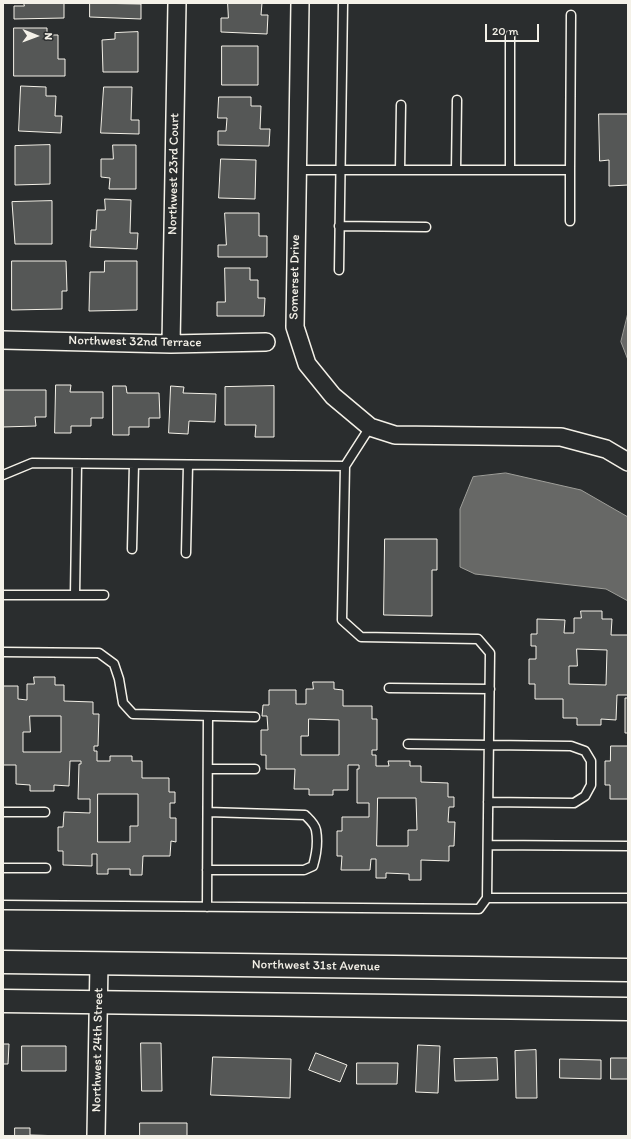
<!DOCTYPE html>
<html>
<head>
<meta charset="utf-8">
<style>
  body { margin:0 }
  #map { position:relative; width:631px; height:1139px; overflow:hidden; background:#2a2d2e; font-family:Itim,sans-serif }
  canvas { display:block }
  .frame { position:absolute; inset:0; border:4px solid #f4f1e8; pointer-events:none }
  .north { position:absolute; left:16px; top:16px; width:40px; height:40px; -webkit-text-stroke:3px #2a2d2e; paint-order:stroke; rotate:91deg; font-size:11px; font-weight:700; line-height:16px; text-align:center; color:#f4f1e8 }
  .north::after { content:''; display:block; margin:auto; width:14px; height:18px; background:#f4f1e8; clip-path:polygon(50% 0,100% 100%,50% 72%,0 100%) }
  .scale { position:absolute; left:485px; top:24px; width:54px; height:18px; box-sizing:border-box; border:2px solid #f4f1e8; border-top:0; padding-left:5px; font-size:12px; line-height:14px; white-space:nowrap; color:#f4f1e8; -webkit-text-stroke:3px #2a2d2e; paint-order:stroke }
</style>
</head>
<body>
<div id="map">
<canvas width="631" height="1139"></canvas>
<div class="frame"></div>
<div class="north">N</div>
<div class="scale">20 m</div>
</div>
<script>
const context = document.querySelector('canvas').getContext('2d');
context.lineJoin = 'round';
function fill(path, color) { context.fillStyle = color; context.fill(path, 'evenodd'); }
function strokePath(path, color, width, dash) { context.strokeStyle = color; context.lineWidth = width; context.lineCap = dash ? 'butt' : 'round'; context.setLineDash(dash || []); context.stroke(path); }
function write(font, color, halo, rows, align = 'center') {
  context.font = font + ' Itim,sans-serif'; context.lineWidth = 3; context.setLineDash([]); context.textBaseline = 'middle'; context.strokeStyle = halo; context.fillStyle = color; for (const [text, x, y, turn = 0] of rows) {
    context.save(); context.translate(x, y); context.rotate((+turn || 0) * Math.PI / 180); context.textAlign = isNaN(turn) ? turn : align; if (halo) context.strokeText(text, 0, 0); context.fillText(text, 0, 0); context.restore();
  }
}
const water = new Path2D(`
  M628 313V360L621 342Z
  M506 473 581 490 628 517V601L606 589 475 574 460 567V509L473 477Z`);
const building = new Path2D(`
  M24 3H64V18L14 19V6H24Z
  M90 3 141 4V19L90 17Z
  M228 3H262L261 15H268L267 34 221 32V18H228Z
  M14 28H47V35H58V59H65V76H14Z
  M138 32V72H103L102 40 115 39V33Z
  M222 46H258V85H222Z
  M21 86 46 87V96H56L55 116H62L61 133 19 131Z
  M104 87H132L131 120H139V134L101 133Z
  M219 97H251V106H261L260 129H270L269 146 218 145V131H226L227 118H218Z
  M599 114H628V185L609 186V160L600 161Z
  M50 145V184L15 185V146Z
  M113 145H136V189H109L110 178 101 177V159H113Z
  M221 159 256 160 255 199 219 198Z
  M105 199 131 200 130 233H138L137 249 90 247 91 230H96L97 210H105Z
  M52 201V244H15L12 202Z
  M225 213H259V236H267V257H218V245H226Z
  M12 261H66L67 291H62V309L12 310Z
  M105 261H137V310L89 311 90 272H104Z
  M225 268H250V280H258V298H265L264 316H217V302H225Z
  M56 385H71L70 392H103V418H91V426H71V433H55Z
  M113 386H126L127 393H159L160 418H149V427H129V435H113Z
  M171 386 184 387 183 393 216 394 215 422 189 421 188 434 169 433Z
  M274 386V437H255L256 425H225V387Z
  M3 390H46V417H35L36 426 3 427Z
  M385 539H437V570H432V616L384 615Z
  M581 611H602V619H612L611 635H628V733H625V698H628V695H617L616 720 601 719V725H577V718H563V699H535V684H529V659H536V646H531V634H537V619L565 620 564 633H574V618H581ZM577 649 607 650 606 685 569 684V666H577Z
  M34 677H55V685H64V701L93 702V714H99L98 746H94V751H97V761H110V756H132V761H142V778H169V792H175V803H170V818H176V842L171 841 170 856H143L142 875H130V869H108V874H97V854H92V866L63 865V851H58V827H63L64 812 90 813V799H78L79 764H81V761H70L69 786 54 785V791H30V785L16 784V765H3V686H18V699L27 700V684H34ZM30 716H61V752H23V732H30ZM98 794H138V826H130V842H98Z
  M313 682H334V689L343 690V706H372V719H377V750H372V755H376V766H389L388 761H410V766H421V782L448 783V797H454V807H449L448 822H455L454 846H449V861L421 860V880H409V874L386 873V878H376V859H371L370 870H341L342 856H337V831H342V817H369V803H357V769H359V765H348V790H333V795H309V789H294L295 769H266V755H261V730H268L267 716H262L263 705H269V690H296V704H306V689H313ZM309 719 339 720V755H301V736H308ZM378 798H416L417 830H408V846H377Z
  M611 746H628V799H610V785H605V761H610Z
  M141 1043H161L162 1091H142Z
  M3 1044H9L8 1064H3Z
  M418 1045 440 1046 438 1093 416 1092Z
  M22 1046H66V1071H22Z
  M536 1050 537 1098H516L515 1051Z
  M316 1053 347 1065 340 1082 309 1070Z
  M213 1057 291 1059 290 1098 211 1095Z
  M497 1058 498 1080 455 1081 454 1059Z
  M611 1058H628V1079H611Z
  M560 1059 601 1060V1079L560 1078Z
  M357 1063H398L397 1084H357Z
  M140 1123H187V1136H140Z
  M15 1128H30V1135L66 1136H15Z`);
const lane = new Path2D(`
  M510 35V170
  M297 170H570L571 15
  M400 170 401 105
  M456 170 457 100
  M570 170V221
  M339 226 426 227
  M339 270 343 3
  M3 475 32 463 345 466
  M132 549 134 464
  M186 553 188 465
  M3 595H75L77 464
  M75 595H104
  M3 652 99 653 114 664 119 679 123 703 133 714 255 717
  M389 688 490 689
  M408 744 571 746 585 751 591 761V785L585 796 574 803 488 802
  M208 769H255
  M3 812H45
  M488 845 628 846
  M3 868H46
  M207 870H304L313 866C316 856 318 841 316 830 315 824 309 819 305 815L208 812
  M487 898H628
  M3 905 479 909 487 898 490 653 478 639 361 637 342 620 345 466 370 427
  M207 907 208 716`);
const street = new Path2D(`
  M300 3 295 327 307 364 333 396 370 427 395 435 561 437 606 449 628 462
  M3 340 171 344 266 342
  M171 344 177 3
  M96 1136 99 964`);
const primary = new Path2D(`
  M3 962 628 970
  M3 1001 628 1009`);
const streetNames = [
  ["Northwest 23rd Court",174,174,-89],
  ["Somerset Drive",295,277,-89],
  ["Northwest 32nd Terrace",135,342,1],
  ["Northwest 31st Avenue",316,966,1],
  ["Northwest 24th Street",98,1050,-89]
];
fill(water, '#676866');
strokePath(water, '#9f9f9a', 1);
fill(building, '#555756');
strokePath(building, '#f4f1e8', 1);
strokePath(lane, '#f4f1e8', 11);
strokePath(street, '#f4f1e8', 20);
strokePath(primary, '#f4f1e8', 25);
strokePath(lane, '#2a2d2e', 8);
strokePath(street, '#2a2d2e', 17);
strokePath(primary, '#2a2d2e', 22);
write('13px', '#f4f1e8', '#2a2d2e', streetNames);
</script>
</body>
</html>
